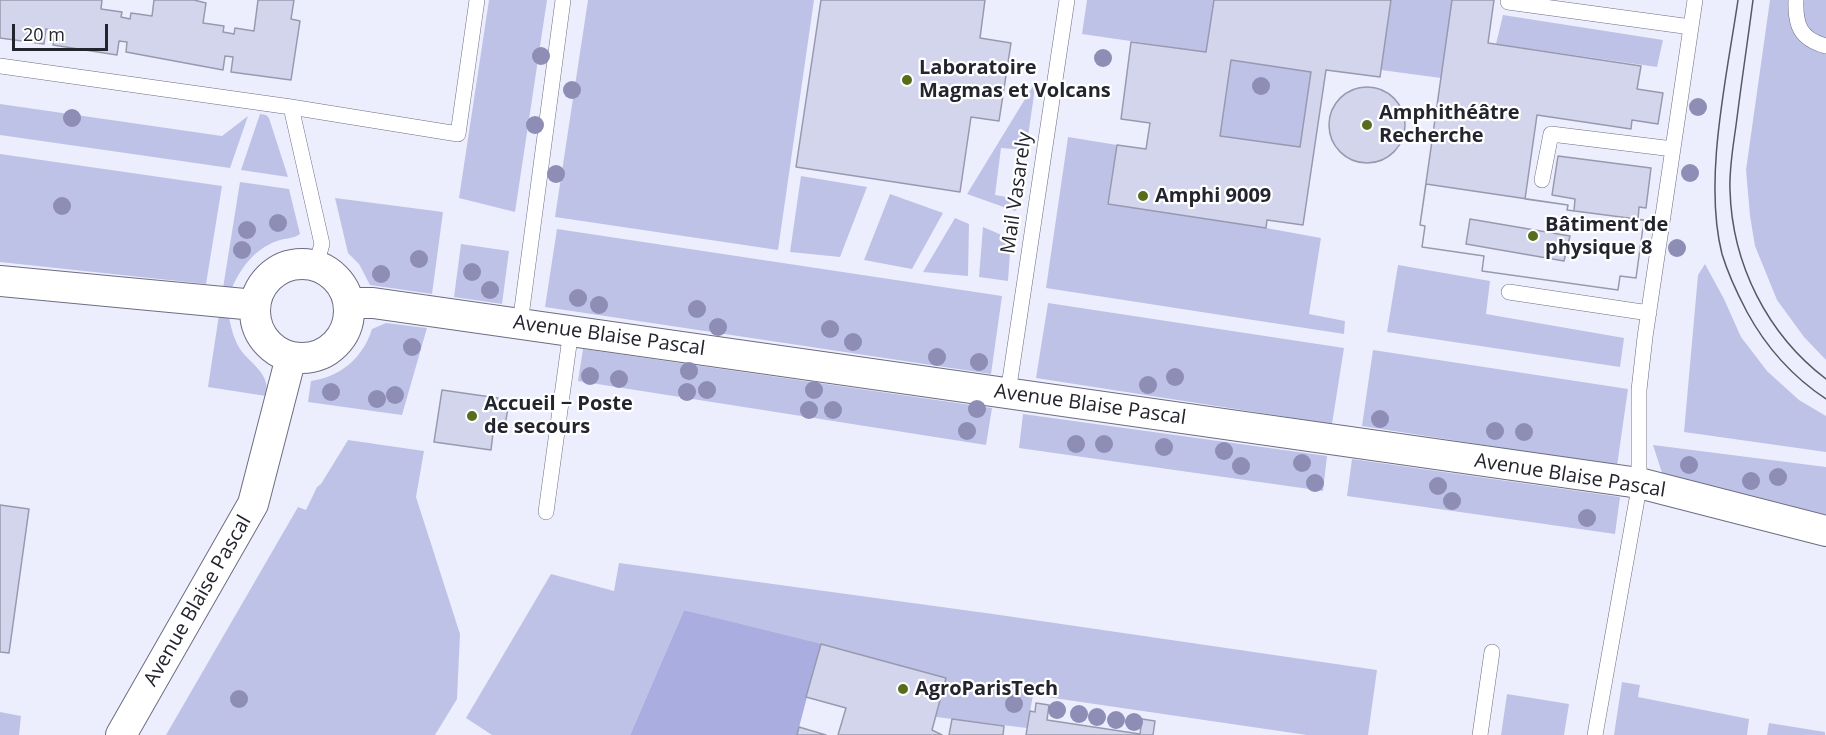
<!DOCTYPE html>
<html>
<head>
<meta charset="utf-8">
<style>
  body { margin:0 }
  #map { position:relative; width:1826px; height:735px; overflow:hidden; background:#edeefd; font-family:"Open Sans",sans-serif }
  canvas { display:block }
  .scale { position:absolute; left:12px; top:24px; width:96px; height:27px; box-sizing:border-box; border:3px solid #23242d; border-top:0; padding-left:8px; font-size:18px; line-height:21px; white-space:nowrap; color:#23242d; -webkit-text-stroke:4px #fff; paint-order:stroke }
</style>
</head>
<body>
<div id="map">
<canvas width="1826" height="735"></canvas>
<div class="scale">20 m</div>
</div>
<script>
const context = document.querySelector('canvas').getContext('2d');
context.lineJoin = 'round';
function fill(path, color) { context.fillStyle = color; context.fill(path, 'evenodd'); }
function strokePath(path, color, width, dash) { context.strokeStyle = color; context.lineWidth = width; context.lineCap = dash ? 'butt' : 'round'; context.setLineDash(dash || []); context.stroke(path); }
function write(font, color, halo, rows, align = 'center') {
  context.font = font + ' "Open Sans",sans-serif'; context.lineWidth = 4.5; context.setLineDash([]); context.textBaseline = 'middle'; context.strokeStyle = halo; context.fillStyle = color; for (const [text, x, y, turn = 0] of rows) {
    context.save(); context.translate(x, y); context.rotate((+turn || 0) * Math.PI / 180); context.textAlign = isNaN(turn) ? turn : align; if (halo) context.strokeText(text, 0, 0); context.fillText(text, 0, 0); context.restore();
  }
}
const green = new Path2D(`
  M489 0H547L515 212 459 198Z
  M588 0H814L778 250 555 217Z
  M1087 0H1214L1206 52 1082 34Z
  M1391 0H1452L1441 78 1381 70Z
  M1770 0H1826V360L1804 337 1777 300 1755 246 1750 216 1746 170Z
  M1503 15 1663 40 1657 67 1496 44Z
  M1231 60 1311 72 1300 147 1220 136Z
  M1036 81 1026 150 1001 148 995 195 1019 199 1017 209 1015 211 967 194Z
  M0 104 222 136 248 116 230 168 0 135Z
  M260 114 266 115 269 118 288 177 241 170Z
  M1068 137 1117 145 1108 204 1266 228 1321 238 1309 314 1345 321 1344 334 1046 288Z
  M0 154 222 186 206 284 0 262Z
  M801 176 867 187 840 257 790 252Z
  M240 182 289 189 300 234C294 239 285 238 277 241 255 249 241 267 232 288H223Z
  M890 194 943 213 912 269 864 260Z
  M335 198 443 212 432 294 370 285 359 264 348 253Z
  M955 218 969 224 968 276 923 272Z
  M983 227 1011 239 1008 281 979 277Z
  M557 229 1002 296 991 374 545 307Z
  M461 244 509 251 502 304 454 297Z
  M1705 264 1724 299 1741 337 1767 371 1799 400 1826 416V452L1684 432 1698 275Z
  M1398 265 1490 281 1486 314 1624 338 1620 367 1387 332Z
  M1048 303 1344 348 1332 424 1036 378Z
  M219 315 229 317C231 328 234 339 240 349 251 365 271 373 266 396L208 387Z
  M386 323 427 328 402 415 308 402 311 381C340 377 363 358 372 329Z
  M583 349 992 408 986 445 578 381Z
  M1373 350 1628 389 1617 466 1362 426Z
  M1023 414 1327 456 1323 491 1019 448Z
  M348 440 424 451 416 497 460 634 457 699 435 735H166L298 507 306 510 317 487 321 484Z
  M1653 445 1826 467V515L1662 473Z
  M1352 459 1620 497 1615 534 1347 496Z
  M619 563 993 614 1377 670 1368 735H1307L1033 695 1027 728 936 717 946 678 684 610 630 735H492L466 718 551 574 614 591Z
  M1622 682 1640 685 1638 697 1749 719 1747 735H1614Z
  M1507 694 1569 704 1564 735H1501Z
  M0 712 21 716 19 735H0Z
  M1769 723 1825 732V735H1767Z`);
const forest = new Path2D(`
  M684 610 821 644 797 735H630Z`);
const building = new Path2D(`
  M0 0H102L101 9 122 12 121 17 130 19 131 13 152 16 154 0H194L206 3 203 23 224 26 223 32 234 34 235 28 254 31 258 0H294L291 19 300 21 291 80 231 72 233 57 225 56 223 70 126 52 127 42 119 41 117 55 53 45 55 31 46 29 44 44 0 38Z
  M821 0H985L980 38 1011 43 999 121 971 117 960 192 796 167Z
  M1214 0H1391L1380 77 1326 70 1303 225 1267 220 1266 228 1108 204 1117 145 1146 149 1150 123 1121 119 1131 42 1206 52ZM1231 60 1311 72 1300 147 1220 136Z
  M1452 0H1494L1488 43 1641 66 1637 89 1663 93 1658 124 1632 120 1631 129 1537 115 1525 199 1568 205 1567 210 1574 211 1575 199 1552 195 1558 156 1651 168 1646 208 1639 207 1638 220H1644L1636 278 1620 276 1618 290 1482 271 1484 256 1422 247 1425 226 1420 225Z
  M1329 125a38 38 0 1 1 76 0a38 38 0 1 1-76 0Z
  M1426 184 1568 205 1567 210 1644 220 1636 278 1620 276 1618 290 1482 271 1484 256 1422 247 1425 226 1420 225Z
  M1470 219 1570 236 1564 261 1466 244Z
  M442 390 498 398 497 406 508 408 505 426 494 425 491 450 434 442Z
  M0 505 29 509 9 653 0 652Z
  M821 644 946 678 932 730 942 735H838L846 708 806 697Z
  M1036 703 1049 705 1047 720 1140 734 1142 719 1155 721 1153 735H1026L1030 711 1035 712Z
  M952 719 1004 726 1003 735H949Z
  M799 727 826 735H797Z`);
const lane = new Path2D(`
  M1796 0C1795 25 1800 39 1826 46
  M1508 2 1691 27
  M0 66 291 107 458 134 477 0
  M291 107 322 244 316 265
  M1542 180 1551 134 1673 149
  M1509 292 1649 313
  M520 324 563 0
  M1008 393 1067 0
  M546 512 571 330
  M1480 735 1492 652
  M1595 735 1637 499 1639 483V390L1645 337 1695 0`);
const street = new Path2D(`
  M255 311a47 47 0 1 1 94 0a47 47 0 1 1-94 0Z
  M0 281 255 305
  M349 303H373L1639 483 1826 531
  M121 735 253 504 291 357`);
const tram = new Path2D(`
  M1738 0C1727 76 1703 179 1722 254 1728 274 1737 293 1747 312 1766 347 1793 377 1826 399
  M1753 0C1748 39 1742 78 1737 118 1734 142 1729 166 1730 190 1732 264 1767 334 1826 379`);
const trees = [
  [541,56],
  [1103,58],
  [1261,86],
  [572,90],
  [1698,107],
  [72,118],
  [535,125],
  [1690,173],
  [556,174],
  [62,206],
  [278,223],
  [247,230],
  [1677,248],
  [242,250],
  [419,259],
  [472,272],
  [381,274],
  [490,290],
  [578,298],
  [599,305],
  [697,309],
  [718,327],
  [830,329],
  [853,342],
  [412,347],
  [937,357],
  [979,362],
  [689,371],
  [590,376],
  [1175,377],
  [619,379],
  [1148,385],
  [707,390],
  [814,390],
  [331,392],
  [687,392],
  [395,395],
  [377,399],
  [977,409],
  [809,410],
  [833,410],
  [1380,419],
  [967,431],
  [1495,431],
  [1524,432],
  [1076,444],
  [1104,444],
  [1164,447],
  [1224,451],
  [1302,463],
  [1689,465],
  [1241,466],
  [1778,477],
  [1751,481],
  [1315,483],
  [1438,486],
  [1452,501],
  [1587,518],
  [239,699],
  [1014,704],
  [1057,710],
  [1079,714],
  [1097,717],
  [1116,720],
  [1134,722]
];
const markers = [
  [907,80,6,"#576d1d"],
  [1367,125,6,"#576d1d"],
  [1143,196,6,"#576d1d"],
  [1533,236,6,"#576d1d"],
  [472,416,6,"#576d1d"],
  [903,689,6,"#576d1d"]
];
const poiNames = [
  ["Laboratoire",919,68],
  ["Magmas et Volcans",919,91],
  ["Amphithéâtre",1379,113],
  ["Recherche",1379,136],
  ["Amphi 9009",1155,196],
  ["Bâtiment de",1545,225],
  ["physique 8",1545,248],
  ["Accueil − Poste",484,404],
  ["de secours",484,427],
  ["AgroParisTech",915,689]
];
const streetNames = [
  ["Mail Vasarely",1017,193,-82],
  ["Avenue Blaise Pascal",609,336,8],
  ["Avenue Blaise Pascal",1090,405,8],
  ["Avenue Blaise Pascal",1570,476,9],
  ["Avenue Blaise Pascal",198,601,-60]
];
fill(green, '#bfc2e7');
fill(forest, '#aaaddf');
fill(building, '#d3d5ec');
strokePath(building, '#9899af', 1.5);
strokePath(lane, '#6c6d82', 16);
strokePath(street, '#6c6d82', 32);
strokePath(lane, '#fff', 15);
strokePath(street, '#fff', 30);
strokePath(tram, '#575863', 1.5);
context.fillStyle = '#8e8db6';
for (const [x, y] of trees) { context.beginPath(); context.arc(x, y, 9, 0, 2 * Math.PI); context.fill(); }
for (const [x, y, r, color] of markers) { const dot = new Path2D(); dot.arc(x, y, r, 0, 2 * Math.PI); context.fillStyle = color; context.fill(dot); strokePath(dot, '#fff', 2); }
write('bold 20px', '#23242d', '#fff', poiNames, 'left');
write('20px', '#23242d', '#fff', streetNames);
</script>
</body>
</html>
